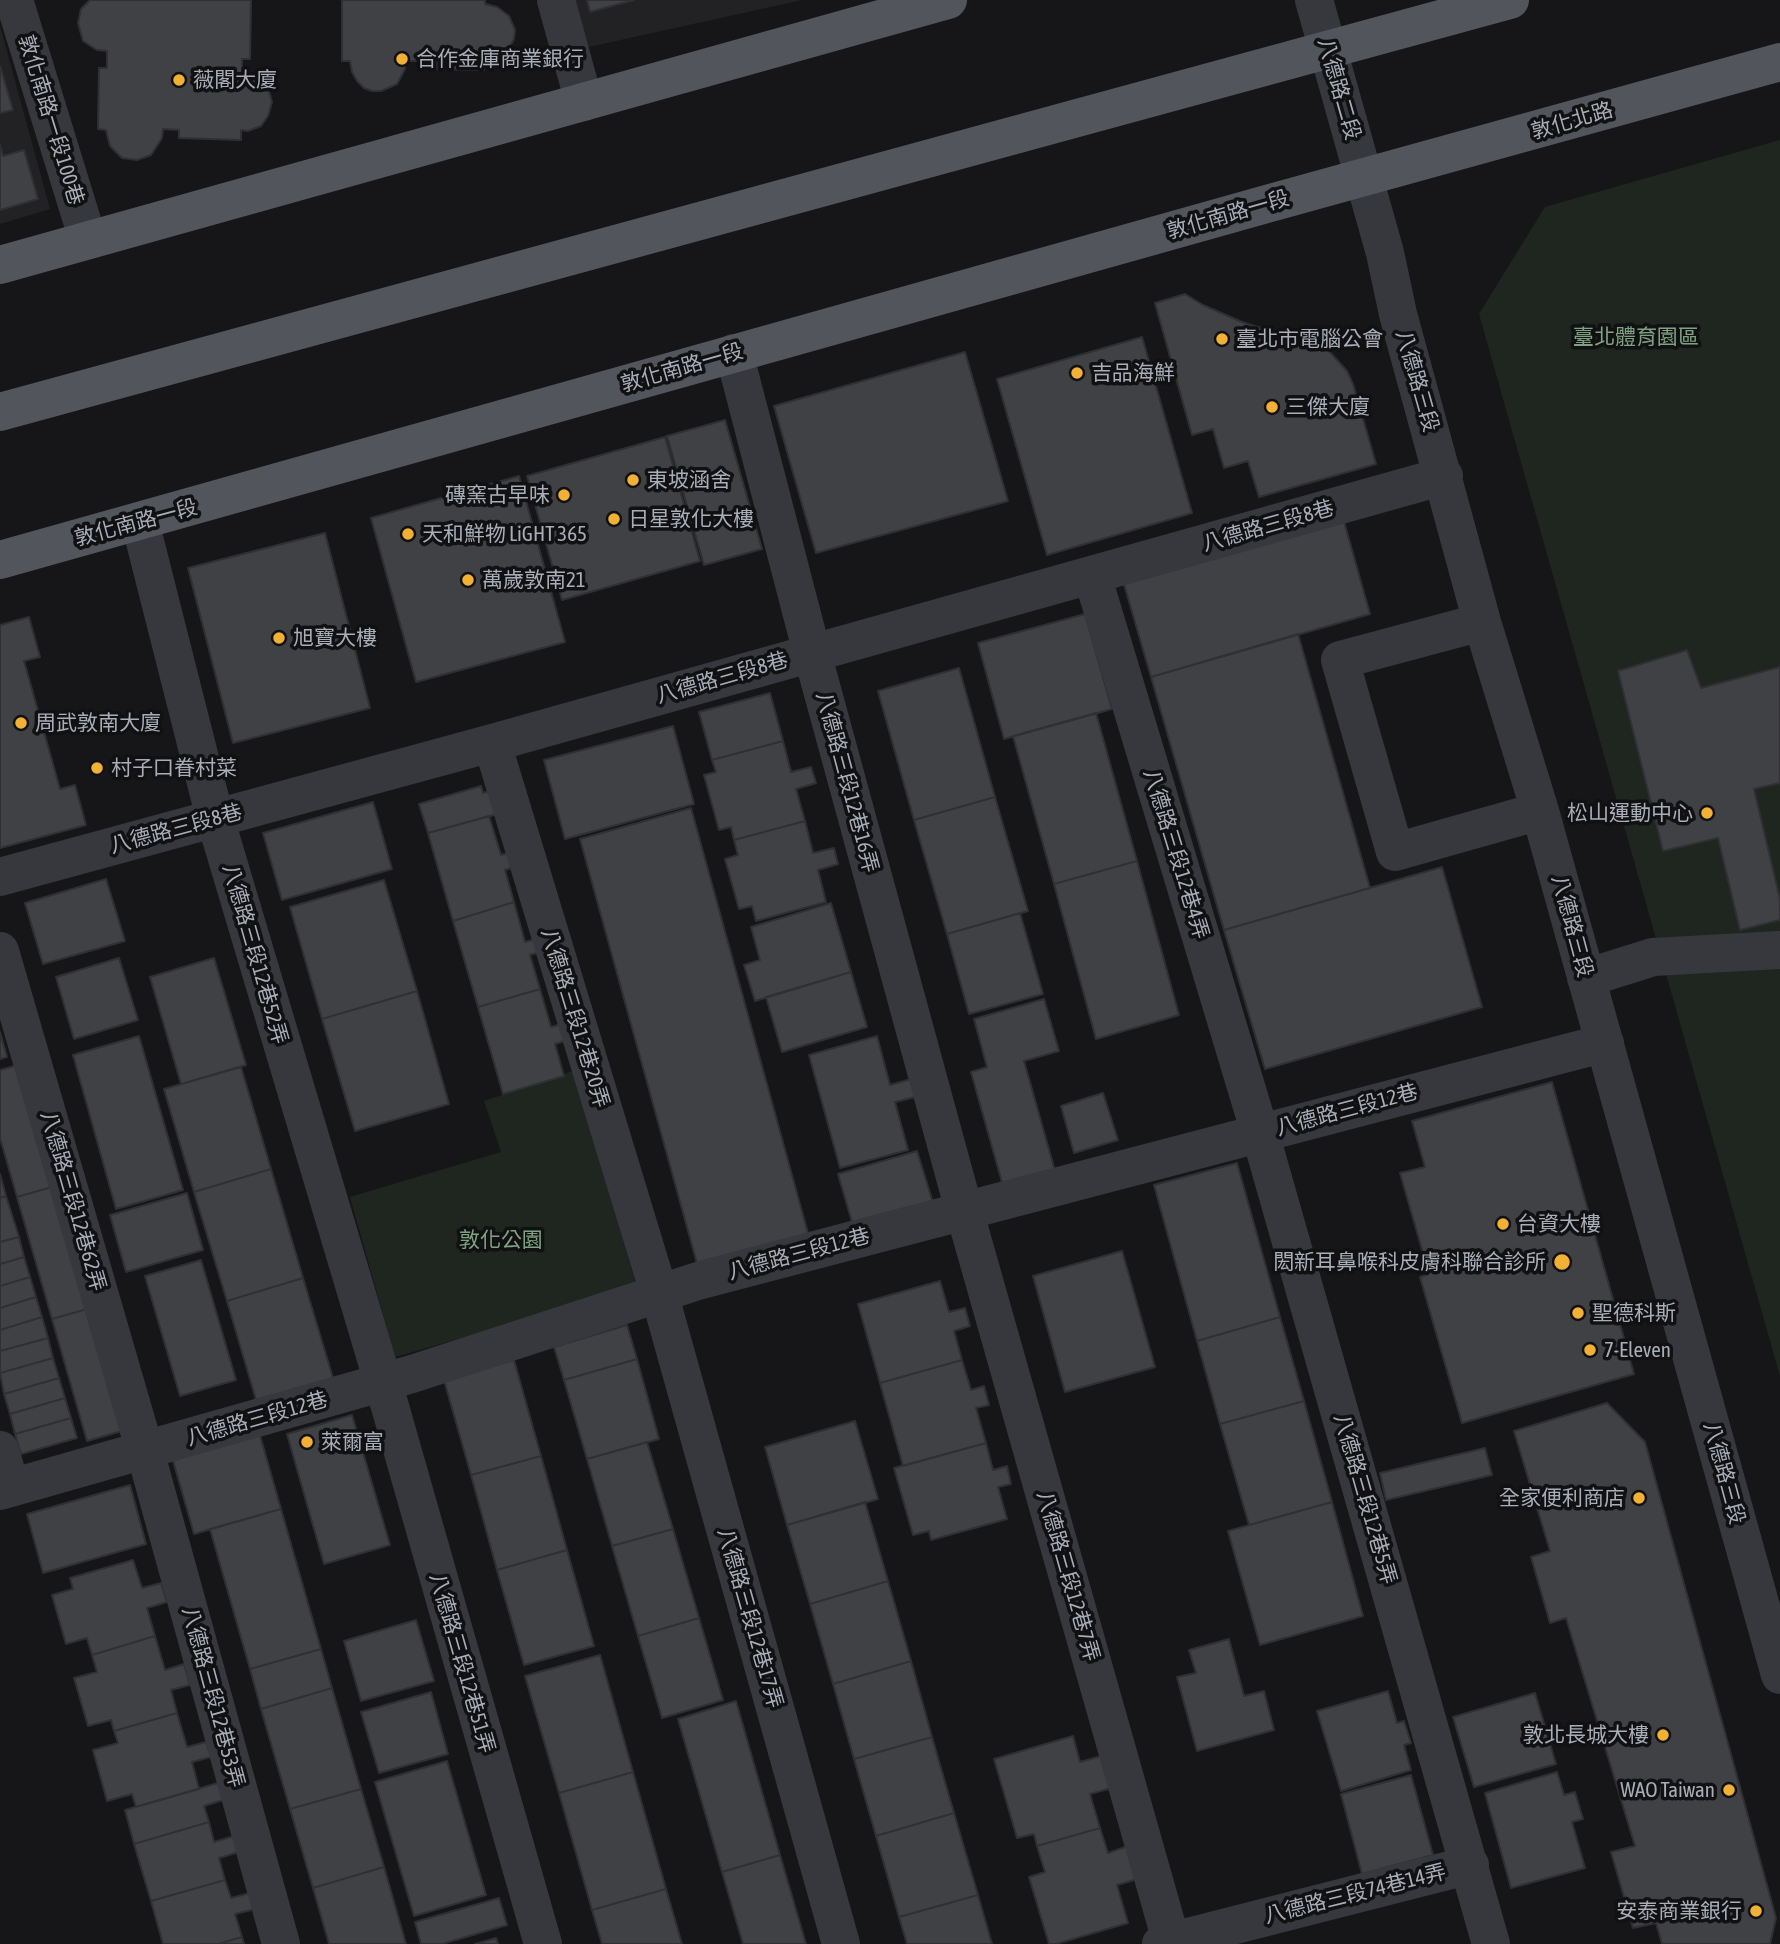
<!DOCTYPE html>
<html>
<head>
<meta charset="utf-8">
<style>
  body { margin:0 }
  canvas { display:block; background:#161618 }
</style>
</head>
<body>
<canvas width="1780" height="1944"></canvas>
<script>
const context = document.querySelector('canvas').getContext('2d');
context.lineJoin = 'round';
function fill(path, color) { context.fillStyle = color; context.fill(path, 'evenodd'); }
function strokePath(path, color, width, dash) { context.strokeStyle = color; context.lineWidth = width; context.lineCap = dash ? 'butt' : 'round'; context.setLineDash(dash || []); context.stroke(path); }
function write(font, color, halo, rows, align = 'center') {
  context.font = font + ' "Asap Condensed","Noto Sans TC",sans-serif'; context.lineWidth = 7; context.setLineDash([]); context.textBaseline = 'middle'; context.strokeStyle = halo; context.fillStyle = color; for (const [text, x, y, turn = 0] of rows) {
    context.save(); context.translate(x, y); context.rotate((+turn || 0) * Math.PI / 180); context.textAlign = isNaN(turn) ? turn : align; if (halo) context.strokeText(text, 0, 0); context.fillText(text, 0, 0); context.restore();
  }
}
const built = new Path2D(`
  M571 0H802L584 48Z
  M0 26 50 209 0 224Z`);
const green = new Path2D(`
  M1780 140V1376L1479 314 1545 207Z
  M573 1071 637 1288 395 1357 350 1197 501 1152 484 1101Z`);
const building = new Path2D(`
  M90 0H251L250 59H242V75L256 78 268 88 272 102 268 116 261 126 248 131 241 130V140L179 138V130L163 129 162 138 151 155 137 160 122 158 110 146 106 130 98 129 99 68H107V51L97 50 83 41 78 23 81 9Z
  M342 0H485V4L497 7 509 16 515 30 514 39 506 54 499 59 485 61 484 70 422 69V61H405V69L397 84 381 91H372L364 88 357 81 352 72 350 61H342Z
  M587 0H634L590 12Z
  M0 66 13 110 0 113Z
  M0 145 3 156 24 150 38 199 0 210Z
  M1185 294 1203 305 1242 322 1261 328 1304 336 1328 350 1347 371 1353 384 1376 464 1259 497 1248 461 1224 468 1213 429 1192 435 1155 303Z
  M1142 337 1192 513 1047 555 997 379Z
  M965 352 1008 501 816 553 774 406Z
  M725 420 762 549 704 565 667 436Z
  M665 437 700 561 562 600 527 476Z
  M519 476 565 642 416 682 371 518Z
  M1343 518 1370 614 1151 677 1123 581Z
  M325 533 370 708 233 743 188 568Z
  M1085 614 1112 709 1004 739 978 643Z
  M29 617 40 657 24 661 60 789 75 785 86 825 0 848V625Z
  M1298 634 1370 888 1224 930 1151 677Z
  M1687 650 1701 688 1780 667V783L1754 789 1780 899V920L1740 930 1718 838 1663 851 1618 671Z
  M959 668 995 797 914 820 878 691Z
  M770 693 783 741 712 760 699 712Z
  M1096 713 1137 861 1054 884 1013 736Z
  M673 726 694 804 565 839 544 760Z
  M783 741 791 772 811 767 816 783 796 789 805 821 734 840 731 827 719 830 704 775 716 772 712 760Z
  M481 786 483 793 494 790 501 813 428 833 419 804Z
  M995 797 1028 911 947 934 914 820Z
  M373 802 392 869 282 900 263 833Z
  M691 808 809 1237 698 1267 580 839Z
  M489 816 501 855 520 850 524 864 505 870 514 902 453 921 428 833Z
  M805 821 813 853 834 848 838 864 818 870 826 902 756 921 752 906 739 909 725 859 738 855 734 840Z
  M1137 861 1179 1015 1096 1039 1054 884Z
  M1442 867 1482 1007 1265 1069 1224 930Z
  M106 879 125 941 43 964 25 903Z
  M384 880 417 991 322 1019 290 907Z
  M514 902 525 942 546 936 550 949 530 955 540 989 478 1007 453 921Z
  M831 903 851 972 755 1001 744 965 760 960 751 927Z
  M1020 913 1043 994 969 1014 947 934Z
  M119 958 138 1020 74 1039 56 977Z
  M214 958 246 1065 181 1084 150 977Z
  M851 972 867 1027 782 1052 766 997Z
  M540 989 551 1027 569 1022 574 1038 555 1044 564 1076 503 1094 478 1007Z
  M417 991 449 1104 355 1131 322 1019Z
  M1044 999 1059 1051 1024 1061 1055 1171 1003 1186 971 1072 987 1067 974 1019Z
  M0 1032 7 1057 0 1059Z
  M139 1036 183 1190 116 1209 73 1055Z
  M877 1036 890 1085 915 1078 919 1096 895 1102 908 1150 840 1168 809 1055Z
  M18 1065 52 1187 17 1197 0 1138V1070Z
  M241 1067 271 1169 194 1192 164 1089Z
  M1552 1082 1634 1374 1462 1423 1420 1277 1429 1274 1400 1173 1425 1167 1412 1121Z
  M1103 1093 1118 1140 1074 1153 1061 1106Z
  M917 1151 934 1206 854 1229 838 1174Z
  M1237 1163 1280 1317 1197 1341 1154 1185Z
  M271 1169 303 1278 227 1301 194 1192Z
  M0 1174 6 1196 0 1198Z
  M52 1187 87 1309 52 1319 17 1197Z
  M187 1193 203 1250 126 1272 110 1215Z
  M6 1196 19 1237 0 1242V1198Z
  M19 1237 24 1257 0 1264V1242Z
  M1122 1251 1155 1367 1065 1392 1033 1276Z
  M24 1257 30 1277 0 1286V1264Z
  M201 1260 236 1380 180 1396 145 1276Z
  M30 1277 36 1297 0 1308V1286Z
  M303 1278 336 1388 259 1410 227 1301Z
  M940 1281 949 1312 965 1308 970 1326 954 1331 962 1360 880 1383 858 1304Z
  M36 1297 42 1317 0 1330V1308Z
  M87 1309 122 1431 87 1441 52 1319Z
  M42 1317 48 1338 0 1351V1330Z
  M1280 1317 1304 1401 1220 1424 1197 1341Z
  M627 1325 637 1359 564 1380 554 1347Z
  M48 1338 53 1358 0 1373V1351Z
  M53 1358 59 1378 4 1394 0 1373Z
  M637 1359 659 1439 587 1459 564 1380Z
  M514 1360 541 1456 471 1475 444 1380Z
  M962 1360 971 1390 984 1386 989 1405 976 1408 986 1443 903 1466 880 1383Z
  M59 1378 65 1398 10 1414 4 1394Z
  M65 1398 71 1418 15 1434 10 1414Z
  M1304 1401 1332 1502 1249 1525 1220 1424Z
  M1607 1403 1645 1442 1776 1918 1770 1944H1662L1656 1923 1633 1928 1611 1852 1635 1846 1566 1618 1550 1623 1531 1557 1550 1551 1514 1431Z
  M352 1415 390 1545 324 1564 287 1434Z
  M71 1418 77 1438 21 1454 15 1434Z
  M855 1421 878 1499 787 1525 765 1447Z
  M259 1432 281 1509 194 1534 172 1457Z
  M647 1442 673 1529 612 1546 587 1459Z
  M986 1443 993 1470 1007 1466 1011 1484 998 1487 1007 1519 931 1540 929 1531 913 1535 894 1468Z
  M1485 1448 1492 1475 1386 1500 1380 1473Z
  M541 1456 567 1550 497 1570 471 1475Z
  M130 1485 146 1544 43 1573 27 1514Z
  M865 1502 888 1581 810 1604 787 1525Z
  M1332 1502 1363 1616 1260 1645 1228 1531Z
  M281 1509 321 1649 250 1669 210 1529Z
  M673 1529 699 1618 638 1636 612 1546Z
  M567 1550 594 1646 524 1665 497 1570Z
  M133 1560 142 1588 161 1583 167 1602 147 1608 155 1636 92 1655 87 1638 66 1644 52 1595 73 1589 70 1578Z
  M888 1581 911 1661 833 1684 810 1604Z
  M699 1618 723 1700 662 1718 638 1636Z
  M416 1620 434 1681 361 1701 344 1641Z
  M155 1636 165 1670 184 1664 190 1685 171 1690 177 1713 114 1731 111 1720 88 1726 74 1678 97 1672 92 1655Z
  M1229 1639 1244 1696 1264 1691 1274 1730 1197 1751 1177 1677 1196 1673 1189 1650Z
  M321 1649 332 1688 261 1709 250 1669Z
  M600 1655 633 1772 559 1793 525 1676Z
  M911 1661 932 1737 854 1759 833 1684Z
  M332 1688 361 1789 290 1809 261 1709Z
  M1388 1691 1397 1723 1404 1721 1411 1743 1404 1745 1411 1770 1341 1791 1317 1711Z
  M431 1692 448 1754 379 1773 361 1712Z
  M1535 1693 1556 1764 1474 1787 1453 1717Z
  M736 1701 780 1855 722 1872 678 1719Z
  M177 1713 187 1747 206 1742 211 1757 192 1762 199 1789 136 1807 132 1794 107 1801 93 1750 118 1743 114 1731Z
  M1073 1736 1080 1762 1105 1755 1115 1787 1090 1794 1100 1828 1037 1846 1034 1834 1017 1838 994 1759Z
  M932 1737 954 1813 876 1836 854 1759Z
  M447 1761 486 1895 414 1916 375 1782Z
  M633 1772 666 1889 592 1910 559 1793Z
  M1557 1772 1564 1795 1575 1792 1583 1819 1572 1822 1585 1868 1511 1888 1485 1793Z
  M1411 1775 1433 1855 1362 1874 1341 1794Z
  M218 1783 223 1800 204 1806 209 1822 134 1844 125 1810Z
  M361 1789 384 1867 313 1888 290 1809Z
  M954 1813 978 1895 899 1917 876 1836Z
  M209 1822 214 1842 234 1836 239 1852 219 1858 225 1880 151 1901 134 1844Z
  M1100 1828 1108 1853 1131 1845 1141 1878 1117 1885 1128 1923 1056 1944H1049L1029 1877 1045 1872 1037 1846Z
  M780 1855 806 1944H743L722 1872Z
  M384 1867 406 1944H329L313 1888Z
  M225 1880 231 1898 250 1893 255 1909 235 1914 242 1937 218 1944H163L151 1901Z
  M666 1889 682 1944H602L592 1910Z
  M978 1895 992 1944H907L899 1917Z
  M499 1898 507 1925 442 1944H421L415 1922Z
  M242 1937 244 1944H218Z
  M496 1938 498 1944H475Z`);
const minor = new Path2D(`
  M14 0 88 240
  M556 0 584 102
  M1314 0 1385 253 1398 314 1482 622 1540 811 1780 1675
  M734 353 812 653 964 1210 1172 1944
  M140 522 215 818 383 1382 543 1944
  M1092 575 1260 1133 1491 1944
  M1482 622 1340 660 1395 852 1540 811
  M492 743 659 1293 841 1944
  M0 877 492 743 1444 476
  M0 951 145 1451 281 1944
  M1586 978 1653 957 1780 950
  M0 1450 11 1488
  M0 1491 412 1374 701 1280 1605 1043
  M1161 1944 1470 1865`);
const major = new Path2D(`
  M0 265 948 0
  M0 412 1510 0
  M0 560 1263 205 1780 62`);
const markers = [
  [402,59,7,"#f2b134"],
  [179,80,7,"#f2b134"],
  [1222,339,7,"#f2b134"],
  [1077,373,7,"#f2b134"],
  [1272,407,7,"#f2b134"],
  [633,480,7,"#f2b134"],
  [564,495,7,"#f2b134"],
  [614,519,7,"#f2b134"],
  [408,534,7,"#f2b134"],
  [468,580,7,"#f2b134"],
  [279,638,7,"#f2b134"],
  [21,723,7,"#f2b134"],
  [97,768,7,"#f2b134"],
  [1707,813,7,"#f2b134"],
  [1503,1224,7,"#f2b134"],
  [1562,1262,9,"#f2b134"],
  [1578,1313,7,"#f2b134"],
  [1590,1350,7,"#f2b134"],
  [307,1442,7,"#f2b134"],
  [1639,1498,7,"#f2b134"],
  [1663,1735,7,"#f2b134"],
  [1729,1790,7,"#f2b134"],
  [1756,1911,7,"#f2b134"]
];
const poiNames = [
  ["合作金庫商業銀行",416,59],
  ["薇閣大廈",193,80],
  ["臺北市電腦公會",1236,339],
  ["吉品海鮮",1091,373],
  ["三傑大廈",1286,407],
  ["東坡涵舍",647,480],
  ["磚窯古早味",550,495,"right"],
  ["日星敦化大樓",628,519],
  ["天和鮮物 LiGHT 365",422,534],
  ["萬歲敦南21",482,580],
  ["旭寶大樓",293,638],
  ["周武敦南大廈",35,723],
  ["村子口眷村菜",111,768],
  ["松山運動中心",1693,813,"right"],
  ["台資大樓",1517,1224],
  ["閎新耳鼻喉科皮膚科聯合診所",1546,1262,"right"],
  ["聖德科斯",1592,1313],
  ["7-Eleven",1604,1350],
  ["萊爾富",321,1442],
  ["全家便利商店",1625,1498,"right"],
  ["敦北長城大樓",1649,1735,"right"],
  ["WAO Taiwan",1715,1790,"right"],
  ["安泰商業銀行",1742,1911,"right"]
];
const streetNames = [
  ["八德路二段",1339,89,74],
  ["敦化南路一段100巷",51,120,73],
  ["敦化北路",1572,121,-16],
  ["敦化南路一段",1228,215,-16],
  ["敦化南路一段",682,368,-16],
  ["八德路三段",1417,381,74],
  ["敦化南路一段",136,523,-15],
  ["八德路三段8巷",1268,526,-16],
  ["八德路三段8巷",722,678,-16],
  ["八德路三段12巷16弄",847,782,75],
  ["八德路三段8巷",176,829,-15],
  ["八德路三段12巷4弄",1176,854,73],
  ["八德路三段",1572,926,75],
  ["八德路三段12巷52弄",255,954,74],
  ["八德路三段12巷20弄",575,1018,73],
  ["八德路三段12巷",1347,1110,-15],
  ["八德路三段12巷62弄",73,1201,74],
  ["八德路三段12巷",799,1254,-15],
  ["八德路三段12巷",257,1419,-16],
  ["八德路三段",1724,1473,75],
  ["八德路三段12巷5弄",1365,1499,74],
  ["八德路三段12巷7弄",1068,1576,74],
  ["八德路三段12巷17弄",750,1618,74],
  ["八德路三段12巷51弄",462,1663,74],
  ["八德路三段12巷53弄",213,1697,75],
  ["八德路三段74巷14弄",1355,1894,-14]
];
const parkNames = [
  ["臺北體育園區",1636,337],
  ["敦化公園",501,1240]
];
fill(built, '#222225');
fill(green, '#1e261f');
fill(building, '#404145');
strokePath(building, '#303034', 2);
strokePath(minor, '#37383d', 38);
strokePath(major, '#53555c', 38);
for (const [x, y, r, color] of markers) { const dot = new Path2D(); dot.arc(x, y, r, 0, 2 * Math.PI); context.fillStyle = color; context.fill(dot); strokePath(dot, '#111113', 2.5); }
write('21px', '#a8adb8', '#111113', poiNames, 'left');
write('21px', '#a8adb8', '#111113', streetNames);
write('21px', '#7fa381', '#111113', parkNames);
</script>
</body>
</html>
